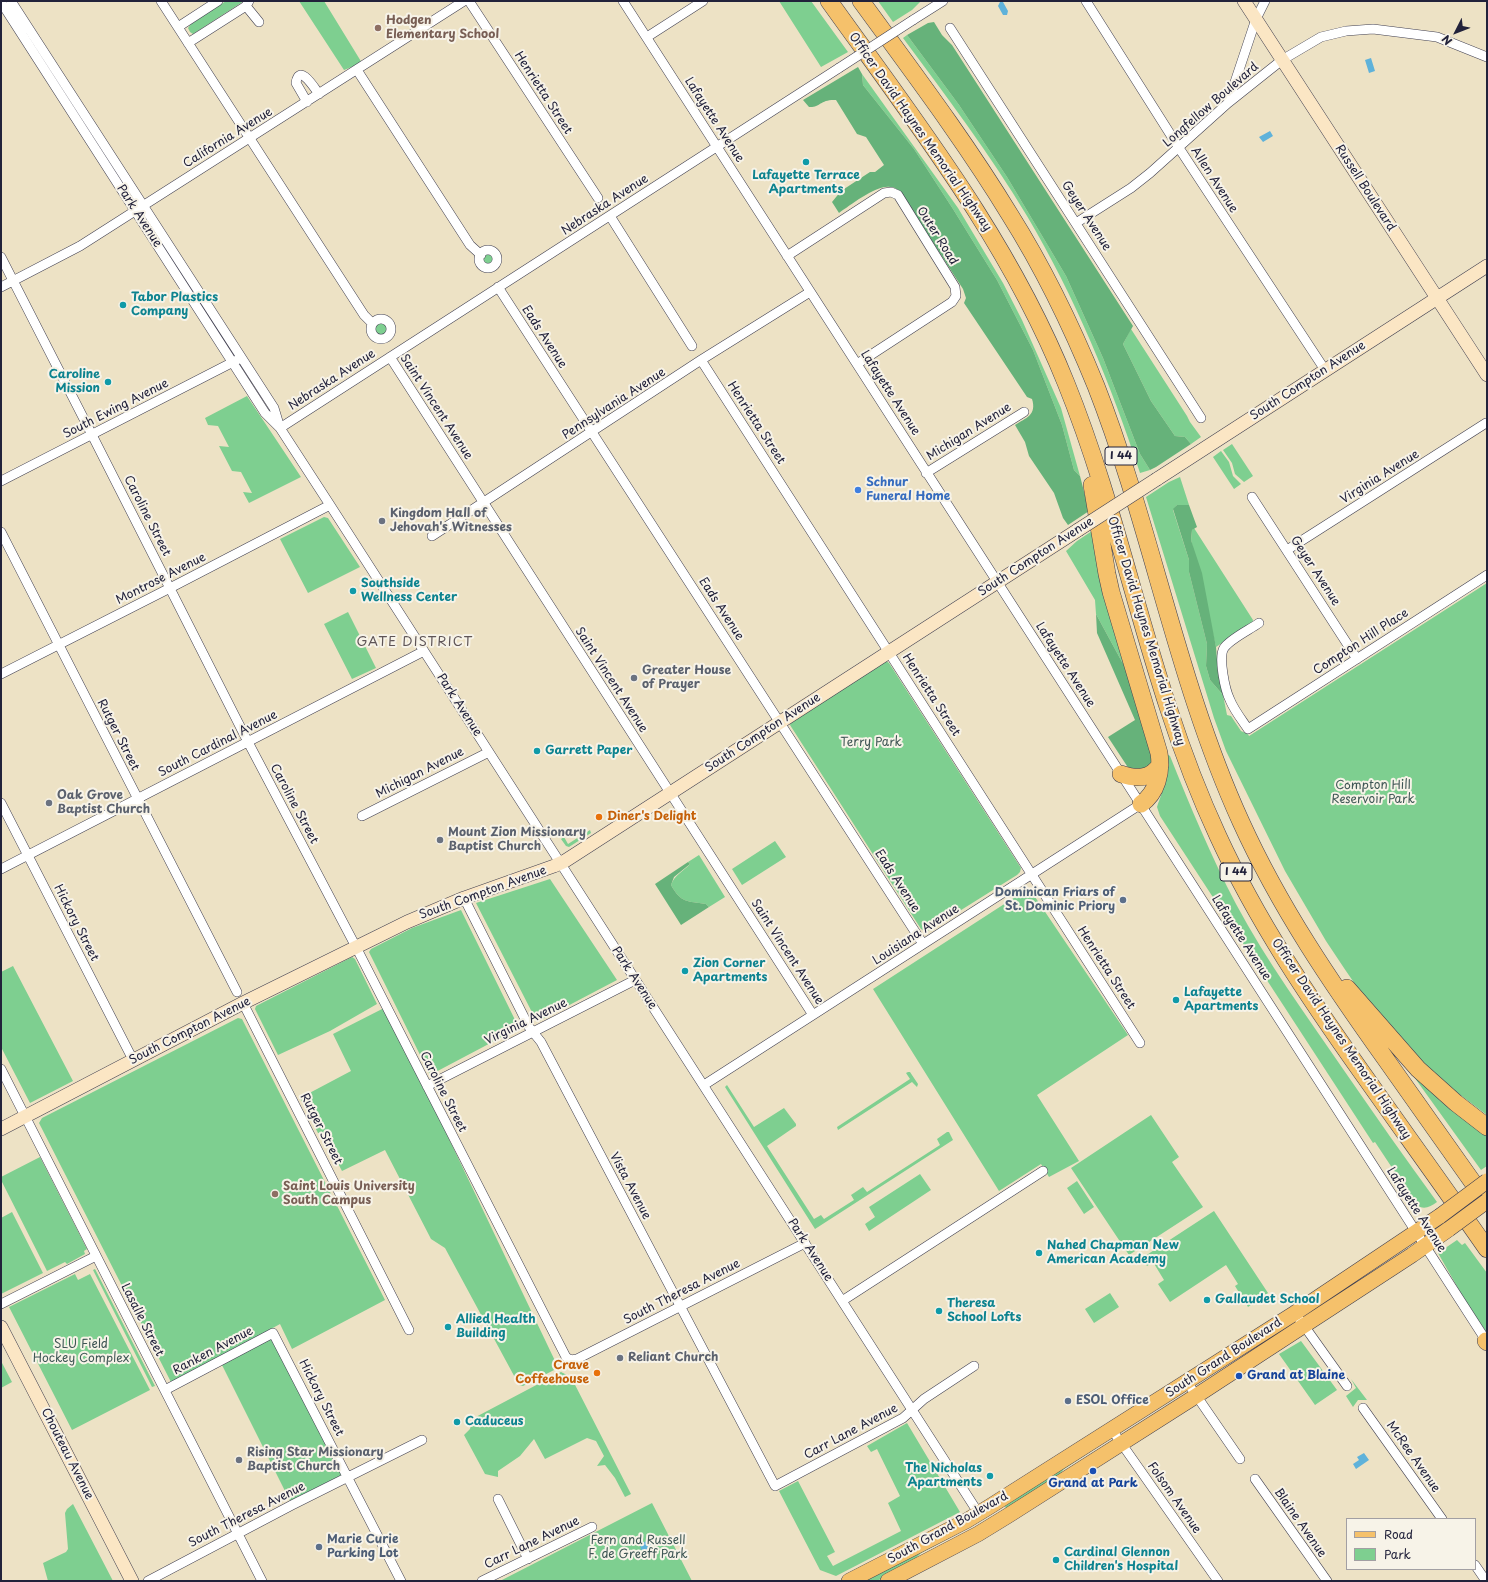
<!DOCTYPE html>
<html>
<head>
<meta charset="utf-8">
<style>
  body { margin:0 }
  #map { position:relative; width:1488px; height:1582px; overflow:hidden; background:#ede2c5; font-family:"Playpen Sans",sans-serif }
  canvas { display:block }
  .frame { position:absolute; inset:0; border:2px solid #22223b; pointer-events:none }
  .legend { position:absolute; left:1346px; top:1518px; width:130px; height:52px; box-sizing:border-box; background:#f7f3e8; border:1px solid #a29fa3; margin:0; padding:5px 7px; list-style:none; font-size:12px; color:#22223b }
  .legend li { display:flex; align-items:center; gap:8px; height:20px }
  .legend b { width:20px; border:1px solid #a29fa3 }
  .north { position:absolute; left:1436px; top:12px; width:40px; height:40px; -webkit-text-stroke:3px #f7f3e8; paint-order:stroke; rotate:228deg; font-size:11px; font-weight:700; line-height:16px; text-align:center; color:#22223b }
  .north::after { content:''; display:block; margin:auto; width:14px; height:18px; background:#22223b; clip-path:polygon(50% 0,100% 100%,50% 72%,0 100%) }
</style>
</head>
<body>
<div id="map">
<canvas width="1488" height="1582"></canvas>
<div class="frame"></div>
<ul class="legend">
<li><b style="height:5px;background:#f5c16b"></b>Road</li>
<li><b style="height:11px;background:#7ecf90"></b>Park</li>
</ul>
<div class="north">N</div>
</div>
<script>
const context = document.querySelector('canvas').getContext('2d');
context.lineJoin = 'round';
function fill(path, color) { context.fillStyle = color; context.fill(path, 'evenodd'); }
function strokePath(path, color, width, dash) { context.strokeStyle = color; context.lineWidth = width; context.lineCap = dash ? 'butt' : 'round'; context.setLineDash(dash || []); context.stroke(path); }
function write(font, color, halo, rows, align = 'center') {
  context.font = font + ' "Playpen Sans",sans-serif'; context.lineWidth = 4; context.setLineDash([]); context.textBaseline = 'middle'; context.strokeStyle = halo; context.fillStyle = color; for (const [text, x, y, turn = 0] of rows) {
    context.save(); context.translate(x, y); context.rotate((+turn || 0) * Math.PI / 180); context.textAlign = isNaN(turn) ? turn : align; if (halo) context.strokeText(text, 0, 0); context.fillText(text, 0, 0); context.restore();
  }
}
const green = new Path2D(`
  M226 1H244L193 34 190 32 188 28 191 24Z
  M299 1H324L362 63 344 70Z
  M779 1H811L848 52 821 67Z
  M878 1H921L912 10 893 22Z
  M907 35 959 105 1007 177 1066 276 1103 358 1140 454 1150 470 1140 473C1111 384 1075 297 1027 216 990 154 946 96 903 38Z
  M862 74 958 208 1003 283 1022 320 1061 408 1080 476 1074 470 1062 425 1033 350 997 280 953 209 914 149 863 85Z
  M483 259a6 6 0 1 1 12 0a6 6 0 1 1-12 0Z
  M375.5 329a5.5 5.5 0 1 1 11 0a5.5 5.5 0 1 1-11 0Z
  M1131 329 1187 416 1190 422 1201 437 1191 444 1185 437 1175 436 1151 401 1123 344Z
  M247 396 301 477 249 503 243 492 252 493 241 472 232 471 219 446 229 447 218 426 208 425 205 418Z
  M1232 444 1253 476 1244 482 1235 474 1232 463 1223 450Z
  M1221 451 1229 462 1233 476 1241 484 1234 489 1213 457Z
  M1180 477 1189 505H1177L1173 510 1189 560V572L1207 644 1206 666 1210 680 1223 695 1227 715 1231 716 1241 731 1248 734 1249 736 1487 583V1115L1439 1079 1366 1000 1346 971 1326 941 1285 871 1226 751 1214 718 1146 497 1169 482Z
  M324 517 328 518 360 567 308 593 280 539Z
  M1194 528 1253 620 1252 623 1216 647 1191 540 1192 530Z
  M1095 529 1131 668 1122 662 1096 614 1095 600 1066 551 1077 541Z
  M348 612 376 668 352 679 324 624Z
  M886 661 889 663 1021 868 1020 872 1017 875 926 932 921 929 790 725 791 722Z
  M1167 754 1170 756C1190 806 1211 856 1236 904 1267 962 1306 1015 1343 1069 1374 1114 1405 1158 1437 1202 1430 1207 1423 1211 1416 1204L1375 1142 1373 1143 1160 816 1157 807C1164 787 1168 777 1167 754Z
  M590 830 591 833 569 847 566 846 561 839 564 837 568 844Z
  M775 841 786 857 742 885 732 869Z
  M699 855 725 897 709 907 706 904C687 901 681 903 671 885 675 874 683 872 690 864L688 862Z
  M550 879 617 980 537 1022 476 903Z
  M1029 888 1128 1035 1037 1095 1079 1161 1049 1177 1041 1164 999 1191 873 989Z
  M461 910 519 1028 430 1075 369 952 371 949 412 928Z
  M352 957 355 959 377 1004 330 1031 278 1055 255 1009 256 1006Z
  M13 966 73 1081 30 1103 1 1047V972Z
  M386 1007 557 1365 556 1369 523 1386 519 1385 445 1248 431 1239 385 1150 342 1171 322 1133H318L317 1131 300 1098 351 1071 333 1034Z
  M238 1018 242 1019 385 1300 292 1349 280 1324 172 1384 39 1123 42 1118Z
  M1404 1063 1487 1132V1166L1481 1170Z
  M908 1072H910L918 1084 917 1087 912 1082 838 1130 837 1127 910 1079 906 1073Z
  M727 1085 754 1127 784 1108 796 1124V1126L767 1146 814 1219 821 1215 824 1219 854 1200 851 1195 863 1187 867 1192 940 1145 937 1139 947 1132H949L953 1140 815 1229 725 1087Z
  M1151 1115 1179 1157 1172 1162 1203 1207 1129 1255 1071 1168Z
  M40 1157 87 1249 84 1251 85 1254 67 1264 65 1262 47 1271 1 1180V1177Z
  M920 1174 931 1190 869 1231 865 1224 875 1217 869 1207Z
  M1077 1181 1094 1207 1084 1214 1067 1188Z
  M1214 1211 1268 1293 1248 1307 1235 1286 1238 1284 1226 1265 1170 1302 1158 1284 1164 1280 1153 1262 1147 1266 1142 1258Z
  M12 1212 43 1273 1 1294V1218Z
  M1457 1240 1462 1245 1465 1243 1487 1273V1333L1463 1297 1438 1253Z
  M95 1269 155 1386 152 1387 93 1270Z
  M75 1274 78 1280 90 1274 150 1390 72 1430 9 1307Z
  M1110 1293 1119 1307 1094 1323 1085 1309Z
  M273 1333 348 1477 292 1505 220 1361Z
  M1301 1341 1337 1390 1315 1405 1279 1354Z
  M1 1361 12 1382 1 1388Z
  M561 1372 571 1377 631 1494 625 1497 615 1478 605 1465 597 1466 604 1456 596 1441 587 1438 545 1459 534 1439 520 1456 498 1471V1477L485 1474 464 1435 470 1429 472 1419Z
  M1351 1379 1367 1400H1358L1353 1407 1346 1396 1356 1388Z
  M907 1423 960 1512 836 1576 820 1570 779 1491 798 1481 835 1552 827 1556 833 1566 901 1531 888 1503 900 1496 877 1449 871 1452 867 1446Z
  M1098 1445 1099 1446 1064 1469 1057 1477 1006 1509 1005 1506Z
  M652 1503 692 1581H500Z
  M73 1504 113 1581H48L43 1563 66 1552 68 1549 65 1513 67 1509Z
  M966 1529 921 1553 910 1564 877 1581H862Z`);
const forest = new Path2D(`
  M934 22 942 35 952 45 1133 326 1123 344 1151 401 1175 436 1185 437 1191 444 1156 467 1150 470 1140 454 1103 358 1066 276 1007 177 959 105 907 35 928 23Z
  M858 67 862 74 863 85 914 149 953 209 997 280 1033 350 1062 425 1074 470 1080 476 1089 511 1068 525 1063 518 1054 493 1029 456 1025 442 1015 425C1026 418 1037 415 1032 399L1027 397 964 303 966 298 963 289 901 193C898 190 895 187 890 187 876 185 851 205 839 213L832 202 841 191 870 172H875L884 165 866 137 857 134 836 100C820 99 820 108 809 107L803 100Z
  M1177 505H1189L1197 527 1192 530 1191 540 1202 573 1216 647 1218 673 1223 695 1210 680 1206 666 1207 644 1189 572V560L1173 509Z
  M1096 614 1122 662 1131 668 1153 760C1147 772 1141 770 1129 769L1108 737 1135 720 1097 633Z
  M688 862 690 864 674 877 671 885C681 903 687 901 706 904L709 907 681 925 655 884Z`);
const water = new Path2D(`
  M1000 2H1003L1008 11 1007 15H1003L998 6Z
  M1371 58 1375 71 1369 73 1365 60Z
  M1270 131 1273 136 1263 142 1259 137Z
  M1364 1453 1369 1460 1356 1469 1353 1464 1359 1460 1357 1457Z
  M640.5 1547a5.5 5.5 0 1 1 11 0a5.5 5.5 0 1 1-11 0Z`);
const street = new Path2D(`
  M11 1 274 408 280 428
  M161 1 364 315 372 323
  M469 1 598 198
  M623 1 1487 1342
  M1086 1 1179 148 1325 370
  M1 2 265 413 280 428 330 505 979 1514
  M246 6 259 22
  M913 20 943 1
  M178 27 218 1
  M950 28 1201 418
  M647 37 703 1
  M188 43 246 6 249 1
  M357 70 470 245 481 255
  M307 102 296 83C299 62 315 89 319 94
  M1228 103 1256 19 1265 1
  M610 216 692 346
  M1076 223 1131 188 1150 173 1228 103 1282 60 1321 37 1346 31 1373 29 1437 37 1487 57
  M479 259a9 9 0 1 1 18 0a9 9 0 1 1-18 0Z
  M787 256 884 193 891 192 898 195 955 287 956 296 952 302 857 364
  M1 257 88 427 248 742 356 947 566 1357 571 1360 577 1359 805 1243
  M1 287 80 246 464 1
  M498 287 923 944
  M371 329a10 10 0 1 1 20 0a10 10 0 1 1-20 0Z
  M390 357 813 1015
  M701 360 1140 1043
  M280 428 839 68
  M926 473 1024 412
  M1 481 237 360
  M1252 497 1357 659
  M1 532 237 992
  M432 536 701 360 810 292
  M1287 550 1486 423
  M1259 623C1249 630 1230 639 1224 648 1218 657 1225 690 1230 700 1234 710 1242 720 1248 729L1487 575
  M1 674 170 588 330 505
  M1 803 130 1054
  M362 816 489 752
  M1 869 424 651
  M464 898 529 1027 541 1042 775 1486 903 1418 924 1399 974 1366
  M243 1003 409 1330
  M1 1069 262 1581
  M704 1085 1141 804
  M427 1086 635 980
  M842 1301 1043 1171
  M1 1304 96 1256
  M1295 1313 1347 1386
  M1187 1382 1240 1459
  M165 1390 273 1333 401 1581
  M1363 1408 1442 1519
  M1112 1430 1218 1581
  M1255 1479 1327 1581
  M498 1499 528 1559
  M1475 1565 1486 1581
  M148 1581 292 1505 422 1440
  M482 1581 592 1527`);
const secondary = new Path2D(`
  M1244 1 1487 375
  M1157 479 1487 266
  M1 1129 243 1003 407 922 464 898 554 866 565 861 1078 530
  M1 1327 132 1581`);
const primary = new Path2D(`
  M849 1581 966 1521 989 1507 1295 1313 1440 1216
  M888 1581 978 1534 1009 1515 1196 1396 1412 1255 1449 1229`);
const highway = new Path2D(`
  M829 1C917 124 1009 241 1066 383 1109 489 1133 601 1169 710 1183 753 1199 795 1218 836 1257 921 1309 998 1363 1074 1404 1132 1446 1190 1487 1249
  M861 1C912 71 965 141 1010 215 1044 269 1072 327 1096 386 1152 529 1177 682 1241 822 1280 908 1332 984 1387 1061 1420 1108 1453 1154 1486 1201
  M1092 485 1107 574 1111 592 1159 753C1162 772 1157 793 1141 804
  M1121 774C1136 779 1150 780 1160 765
  M1347 988 1418 1069 1456 1103 1487 1127
  M1486 1341 1487 1342`);
const streetBridge = new Path2D(`
  M839 68 913 20`);
const secondaryBridge = new Path2D(`
  M1078 530 1157 479`);
const primaryBridge = new Path2D(`
  M1440 1216 1487 1181
  M1449 1229 1487 1201`);
const markers = [
  [378,28,4,"#8d6e63"],
  [806,162,4,"#0f9aa8"],
  [123,305,4,"#0f9aa8"],
  [108,382,4,"#0f9aa8"],
  [858,490,4,"#3f7fe0"],
  [382,521,4,"#6b7280"],
  [353,591,4,"#0f9aa8"],
  [634,678,4,"#6b7280"],
  [537,751,4,"#0f9aa8"],
  [49,803,4,"#6b7280"],
  [599,817,4,"#e8710a"],
  [440,840,4,"#6b7280"],
  [1123,900,4,"#5c6f8a"],
  [685,971,4,"#0f9aa8"],
  [1176,1000,4,"#0f9aa8"],
  [275,1194,4,"#8d6e63"],
  [1039,1253,4,"#0f9aa8"],
  [1207,1300,4,"#0f9aa8"],
  [939,1311,4,"#0f9aa8"],
  [448,1327,4,"#0f9aa8"],
  [620,1358,4,"#6b7280"],
  [597,1373,4,"#e8710a"],
  [1239,1376,4,"#1a4fb4"],
  [1068,1401,4,"#5c6f8a"],
  [457,1422,4,"#0f9aa8"],
  [239,1460,4,"#6b7280"],
  [1093,1471,4,"#1a4fb4"],
  [990,1476,4,"#0f9aa8"],
  [319,1547,4,"#5c6f8a"],
  [1056,1560,4,"#0f9aa8"]
];
const shields = [
  [1121,456,32],
  [1236,872,32]
];
const shieldNames = [
  ["I 44",1121,456],
  ["I 44",1236,872]
];
const educationNames = [
  ["Hodgen",386,21],
  ["Elementary School",386,35],
  ["Saint Louis University",283,1187],
  ["South Campus",283,1201]
];
const streetNames = [
  ["Henrietta Street",543,93,57],
  ["Longfellow Boulevard",1211,105,-41],
  ["Lafayette Avenue",714,120,57],
  ["Officer David Haynes Memorial Highway",920,132,55],
  ["California Avenue",228,138,-32],
  ["Allen Avenue",1214,180,57],
  ["Russell Boulevard",1365,188,57],
  ["Nebraska Avenue",605,205,-33],
  ["Park Avenue",139,216,57],
  ["Geyer Avenue",1086,216,57],
  ["Outer Road",937,236,58],
  ["Eads Avenue",544,337,57],
  ["Nebraska Avenue",332,380,-33],
  ["South Compton Avenue",1308,381,-33],
  ["Lafayette Avenue",890,393,57],
  ["Pennsylvania Avenue",614,404,-33],
  ["Saint Vincent Avenue",436,407,57],
  ["South Ewing Avenue",116,409,-27],
  ["Henrietta Street",756,423,57],
  ["Michigan Avenue",969,432,-32],
  ["Virginia Avenue",1380,477,-32],
  ["Caroline Street",147,516,63],
  ["South Compton Avenue",1036,557,-33],
  ["Geyer Avenue",1315,571,57],
  ["Montrose Avenue",161,579,-27],
  ["Eads Avenue",721,609,57],
  ["Officer David Haynes Memorial Highway",1146,631,73],
  ["Compton Hill Place",1361,642,-33],
  ["Lafayette Avenue",1065,665,57],
  ["Saint Vincent Avenue",611,680,57],
  ["Henrietta Street",931,695,57],
  ["Park Avenue",459,705,57],
  ["South Compton Avenue",763,733,-33],
  ["Rutger Street",118,735,63],
  ["South Cardinal Avenue",218,744,-27],
  ["Michigan Avenue",420,773,-27],
  ["Caroline Street",294,804,62],
  ["Eads Avenue",897,881,57],
  ["South Compton Avenue",483,893,-20],
  ["Hickory Street",76,923,63],
  ["Louisiana Avenue",916,935,-33],
  ["Lafayette Avenue",1241,938,57],
  ["Saint Vincent Avenue",787,952,57],
  ["Henrietta Street",1106,968,57],
  ["Park Avenue",634,978,57],
  ["Virginia Avenue",526,1022,-26],
  ["South Compton Avenue",190,1031,-27],
  ["Officer David Haynes Memorial Highway",1341,1039,56],
  ["Caroline Street",443,1092,63],
  ["Rutger Street",321,1129,63],
  ["Vista Avenue",630,1186,62],
  ["Lafayette Avenue",1416,1210,57],
  ["Park Avenue",810,1250,57],
  ["South Theresa Avenue",682,1292,-27],
  ["Lasalle Street",142,1320,63],
  ["Ranken Avenue",213,1351,-28],
  ["South Grand Boulevard",1224,1358,-33],
  ["Hickory Street",321,1398,63],
  ["Carr Lane Avenue",851,1432,-28],
  ["Chouteau Avenue",67,1454,63],
  ["McRee Avenue",1413,1457,55],
  ["Folsom Avenue",1174,1498,55],
  ["South Theresa Avenue",247,1515,-27],
  ["Blaine Avenue",1300,1523,55],
  ["South Grand Boulevard",948,1528,-29],
  ["Carr Lane Avenue",532,1543,-26]
];
const cultureNames = [
  ["Lafayette Terrace",806,176,"center"],
  ["Apartments",806,190,"center"],
  ["Tabor Plastics",131,298],
  ["Company",131,312],
  ["Caroline",100,375,"right"],
  ["Mission",100,389,"right"],
  ["Southside",361,584],
  ["Wellness Center",361,598],
  ["Garrett Paper",545,751],
  ["Zion Corner",693,964],
  ["Apartments",693,978],
  ["Lafayette",1184,993],
  ["Apartments",1184,1007],
  ["Nahed Chapman New",1047,1246],
  ["American Academy",1047,1260],
  ["Gallaudet School",1215,1300],
  ["Theresa",947,1304],
  ["School Lofts",947,1318],
  ["Allied Health",456,1320],
  ["Building",456,1334],
  ["Caduceus",465,1422],
  ["The Nicholas",982,1469,"right"],
  ["Apartments",982,1483,"right"],
  ["Cardinal Glennon",1064,1553],
  ["Children's Hospital",1064,1567]
];
const shopNames = [
  ["Schnur",866,483],
  ["Funeral Home",866,497]
];
const worshipNames = [
  ["Kingdom Hall of",390,514],
  ["Jehovah's Witnesses",390,528],
  ["Greater House",642,671],
  ["of Prayer",642,685],
  ["Oak Grove",57,796],
  ["Baptist Church",57,810],
  ["Mount Zion Missionary",448,833],
  ["Baptist Church",448,847],
  ["Reliant Church",628,1358],
  ["Rising Star Missionary",247,1453],
  ["Baptist Church",247,1467]
];
const parkNames = [
  ["Terry Park",871,743],
  ["Compton Hill",1373,786],
  ["Reservoir Park",1373,800],
  ["SLU Field",81,1345],
  ["Hockey Complex",81,1359],
  ["Fern and Russell",638,1541],
  ["F. de Greeff Park",638,1555]
];
const foodNames = [
  ["Diner's Delight",607,817],
  ["Crave",589,1366,"right"],
  ["Coffeehouse",589,1380,"right"]
];
const serviceNames = [
  ["Dominican Friars of",1115,893,"right"],
  ["St. Dominic Priory",1115,907,"right"],
  ["ESOL Office",1076,1401],
  ["Marie Curie",327,1540],
  ["Parking Lot",327,1554]
];
const transitNames = [
  ["Grand at Blaine",1247,1376],
  ["Grand at Park",1093,1484,"center"]
];
const neighbourhoodNames = [
  ["GATE DISTRICT",415,642]
];
fill(green, '#7ecf90');
fill(forest, '#66b27a');
fill(water, '#5fb2da');
strokePath(street, '#403f50', 10);
strokePath(secondary, '#403f50', 14);
strokePath(primary, '#403f50', 16);
strokePath(highway, '#403f50', 18);
strokePath(street, '#fff', 9);
strokePath(secondary, '#fbe6c4', 13);
strokePath(primary, '#f5c16b', 15);
strokePath(highway, '#f5c16b', 17);
strokePath(streetBridge, '#403f50', 10, []);
strokePath(secondaryBridge, '#403f50', 14, []);
strokePath(primaryBridge, '#403f50', 16, []);
strokePath(streetBridge, '#fff', 9);
strokePath(secondaryBridge, '#fbe6c4', 13);
strokePath(primaryBridge, '#f5c16b', 15);
for (const [x, y, r, color] of markers) { const dot = new Path2D(); dot.arc(x, y, r, 0, 2 * Math.PI); context.fillStyle = color; context.fill(dot); strokePath(dot, '#f7f3e8', 1.5); }
for (const [x, y, w] of shields) { const box = new Path2D(); box.roundRect(x - w / 2, y - 9, w, 18, 3); context.fillStyle = '#f7f3e8'; context.fill(box); strokePath(box, '#22223b', 1); }
write('bold 11px', '#22223b', null, shieldNames);
write('bold 12px', '#785e54', '#f7f3e8', educationNames, 'left');
write('12px', '#22223b', '#f7f3e8', streetNames);
write('bold 12px', '#0d838f', '#f7f3e8', cultureNames, 'left');
write('bold 12px', '#366cbe', '#f7f3e8', shopNames, 'left');
write('bold 12px', '#5b616d', '#f7f3e8', worshipNames, 'left');
write('12px', '#3e5654', '#f7f3e8', parkNames);
write('bold 12px', '#c56008', '#f7f3e8', foodNames, 'left');
write('bold 12px', '#4e5e75', '#f7f3e8', serviceNames, 'left');
write('bold 12px', '#164399', '#f7f3e8', transitNames, 'left');
context.letterSpacing = '1px';
write('13px', '#5e5456', '#f7f3e8', neighbourhoodNames);
context.letterSpacing = '0px';
</script>
</body>
</html>
